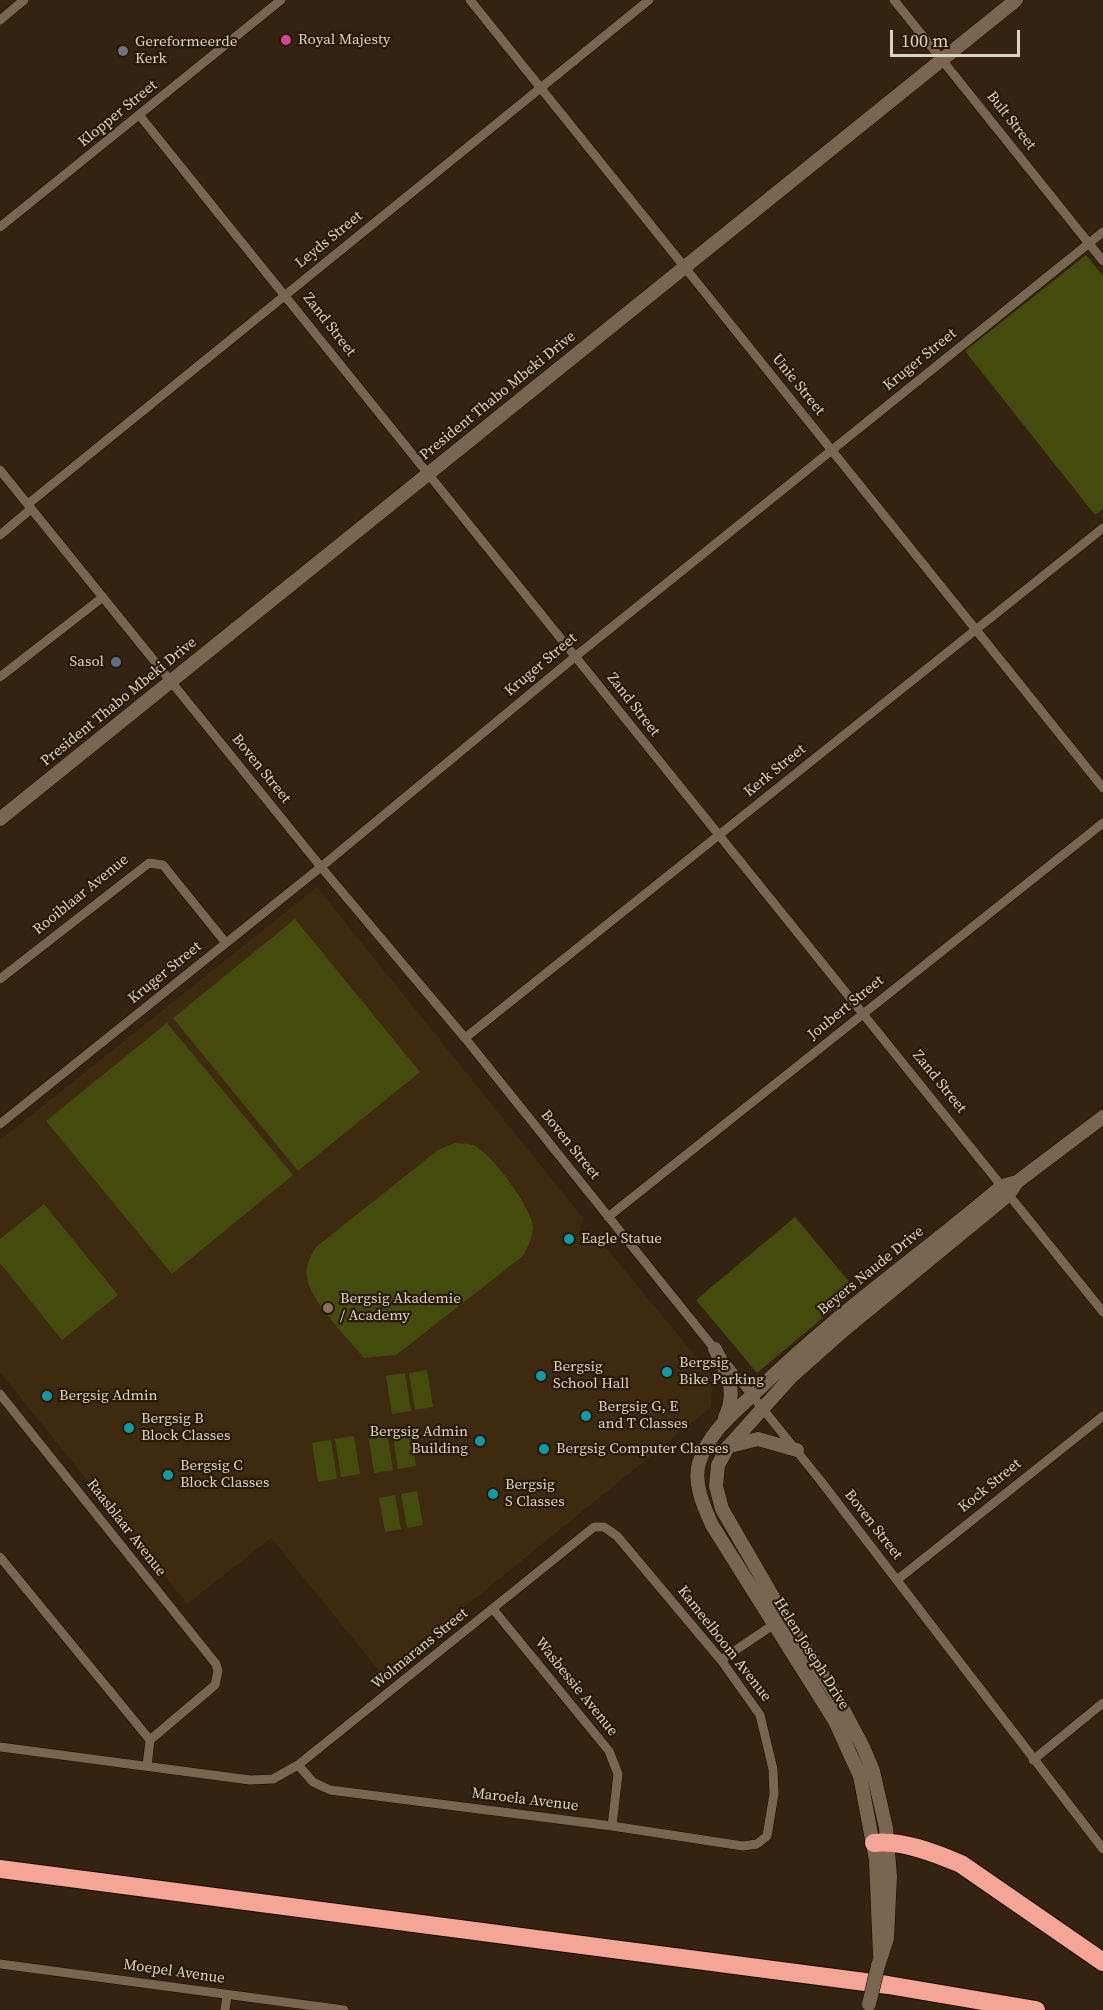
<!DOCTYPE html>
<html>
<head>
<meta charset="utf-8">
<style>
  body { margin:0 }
  #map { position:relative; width:1103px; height:2010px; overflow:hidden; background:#342310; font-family:"Source Serif 4",serif }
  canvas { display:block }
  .scale { position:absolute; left:890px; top:30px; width:130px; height:27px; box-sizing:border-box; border:3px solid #dcd1c5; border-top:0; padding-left:8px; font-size:18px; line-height:21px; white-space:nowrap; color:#dcd1c5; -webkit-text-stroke:4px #291a06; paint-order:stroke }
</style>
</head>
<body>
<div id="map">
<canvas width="1103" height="2010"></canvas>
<div class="scale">100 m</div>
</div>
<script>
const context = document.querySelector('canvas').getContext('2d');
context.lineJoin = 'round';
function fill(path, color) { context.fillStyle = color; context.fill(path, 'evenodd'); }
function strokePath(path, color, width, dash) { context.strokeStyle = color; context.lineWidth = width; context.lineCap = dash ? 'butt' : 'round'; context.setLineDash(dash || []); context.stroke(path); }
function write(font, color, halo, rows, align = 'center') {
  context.font = font + ' "Source Serif 4",serif'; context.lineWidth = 4.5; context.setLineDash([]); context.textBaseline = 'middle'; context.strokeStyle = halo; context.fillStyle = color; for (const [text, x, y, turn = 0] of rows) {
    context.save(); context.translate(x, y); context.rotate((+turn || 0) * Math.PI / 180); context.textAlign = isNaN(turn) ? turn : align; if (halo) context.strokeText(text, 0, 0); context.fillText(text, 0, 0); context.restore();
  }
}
const built = new Path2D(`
  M317 887 583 1218 580 1229 593 1244 602 1243 713 1377 711 1407 382 1674 271 1538 187 1604 0 1372V1140Z`);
const green = new Path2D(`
  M1086 255 1103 276V509L1095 515 965 351Z
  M295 919 420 1072 298 1171 173 1018Z
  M167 1023 293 1175 172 1274 46 1121Z
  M455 1143C460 1144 468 1143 473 1145 491 1152 531 1207 533 1226 533 1237 528 1247 523 1256L396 1355 364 1358C349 1339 310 1301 307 1278 305 1266 310 1257 316 1247L438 1150Z
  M44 1204 118 1295 62 1340 0 1263V1239Z
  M795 1217 856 1290 757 1373 696 1300Z
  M427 1370 433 1407 415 1410 409 1373Z
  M405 1373 411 1411 392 1414 386 1376Z
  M410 1427 416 1466 398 1469 392 1430Z
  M387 1431 393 1470 374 1473 368 1434Z
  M354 1436 360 1474 341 1477 335 1439Z
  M331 1440 337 1479 318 1482 312 1443Z
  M417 1491 423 1525 407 1528 401 1494Z
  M395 1495 401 1529 385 1532 379 1498Z`);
const street = new Path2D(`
  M470 0 1103 788
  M894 0 1103 261
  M0 20 24 0
  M140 116 1103 1312
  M0 227 281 0
  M0 470 321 867 465 1038 717 1352
  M28 504 649 0
  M0 535 31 509
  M0 677 103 597
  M0 979 149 863 163 865 226 943
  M465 1038 1103 528
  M0 1124 321 867 576 656 1103 232
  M608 1217 1103 823
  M726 1363 820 1480 1103 1849
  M0 1394 216 1664 218 1671 215 1685 150 1740 147 1766
  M0 1557 150 1740
  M897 1580 1103 1416
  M493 1609 609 1751 618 1774 612 1826
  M721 1660 773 1625 775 1619
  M0 1747 250 1780 273 1779 298 1765 594 1527H604L617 1536 721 1660 760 1715 773 1769 774 1794 767 1836 757 1844 743 1846 612 1826 330 1790 313 1782 298 1765
  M1033 1760 1103 1703
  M0 1964 344 2010
  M225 2010 227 1995`);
const secondary = new Path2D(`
  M0 819 1016 0
  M715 1349C727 1372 738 1392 725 1417
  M730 1446 758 1439 797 1450
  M880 1955 876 1860 860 1776 835 1721 712 1525C704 1507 693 1484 699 1463 709 1431 734 1413 758 1390 834 1315 921 1255 1002 1186L1017 1182
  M878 1966 887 1938 890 1876 886 1828 873 1771 863 1747 835 1694 777 1604 722 1509 716 1486 718 1465 728 1447 791 1377 845 1329 1008 1195 1017 1182 1103 1117`);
const highway = new Path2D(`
  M874 1843C902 1840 935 1853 961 1864L1103 1962
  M0 1869 888 1985 1036 2010`);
const secondaryBridge = new Path2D(`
  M869 2004 878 1966`);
const markers = [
  [286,40,6,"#d1479c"],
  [123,51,6,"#6b7280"],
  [116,662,6,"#5c6f8a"],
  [569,1239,6,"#0f9aa8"],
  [328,1308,6,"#8d6e63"],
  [667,1372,6,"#0f9aa8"],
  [541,1376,6,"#0f9aa8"],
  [47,1396,6,"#0f9aa8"],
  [586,1416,6,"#0f9aa8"],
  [129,1428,6,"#0f9aa8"],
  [480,1441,6,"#0f9aa8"],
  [544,1449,6,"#0f9aa8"],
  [168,1475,6,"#0f9aa8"],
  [493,1494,6,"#0f9aa8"]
];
const poiNames = [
  ["Royal Majesty",298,40],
  ["Gereformeerde",135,42],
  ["Kerk",135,59],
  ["Sasol",104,662,"right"],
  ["Eagle Statue",581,1239],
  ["Bergsig Akademie",340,1299],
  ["/ Academy",340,1316],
  ["Bergsig",679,1363],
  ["Bike Parking",679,1380],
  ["Bergsig",553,1367],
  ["School Hall",553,1384],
  ["Bergsig Admin",59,1396],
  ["Bergsig G, E",598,1407],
  ["and T Classes",598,1424],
  ["Bergsig B",141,1419],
  ["Block Classes",141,1436],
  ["Bergsig Admin",468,1432,"right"],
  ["Building",468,1449,"right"],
  ["Bergsig Computer Classes",556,1449],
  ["Bergsig C",180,1466],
  ["Block Classes",180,1483],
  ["Bergsig",505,1485],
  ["S Classes",505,1502]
];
const streetNames = [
  ["Klopper Street",118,114,-39],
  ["Bult Street",1011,121,52],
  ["Leyds Street",329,240,-39],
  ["Zand Street",329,325,52],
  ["Kruger Street",920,360,-39],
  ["Unie Street",798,385,51],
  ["President Thabo Mbeki Drive",498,396,-39],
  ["Kruger Street",541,665,-40],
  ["President Thabo Mbeki Drive",119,702,-39],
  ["Zand Street",633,705,52],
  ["Boven Street",261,769,51],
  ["Kerk Street",775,771,-39],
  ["Rooiblaar Avenue",81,895,-39],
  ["Kruger Street",165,973,-39],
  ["Joubert Street",846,1008,-39],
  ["Zand Street",939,1082,51],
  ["Boven Street",570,1145,51],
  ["Beyers Naude Drive",871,1271,-39],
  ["Kock Street",990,1486,-39],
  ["Boven Street",873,1525,52],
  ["Raasblaar Avenue",126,1528,52],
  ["Kameelboom Avenue",724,1644,52],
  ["Wolmarans Street",420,1649,-39],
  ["Helen Joseph Drive",811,1654,58],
  ["Wasbessie Avenue",576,1687,51],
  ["Maroela Avenue",525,1800,7],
  ["Moepel Avenue",174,1972,8]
];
fill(built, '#3e2a0f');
fill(green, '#434b0d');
strokePath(street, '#1b0c00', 10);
strokePath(secondary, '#1b0c00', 15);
strokePath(highway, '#1b0c00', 20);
strokePath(street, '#796651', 9);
strokePath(secondary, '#796651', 14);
strokePath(highway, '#f5a596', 18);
strokePath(secondaryBridge, '#1b0c00', 15, []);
strokePath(secondaryBridge, '#796651', 14);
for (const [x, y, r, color] of markers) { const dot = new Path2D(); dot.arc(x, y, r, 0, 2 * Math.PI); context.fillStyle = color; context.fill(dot); strokePath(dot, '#291a06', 2); }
write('15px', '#dcd1c5', '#291a06', poiNames, 'left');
write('15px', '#dcd1c5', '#291a06', streetNames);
</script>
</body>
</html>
